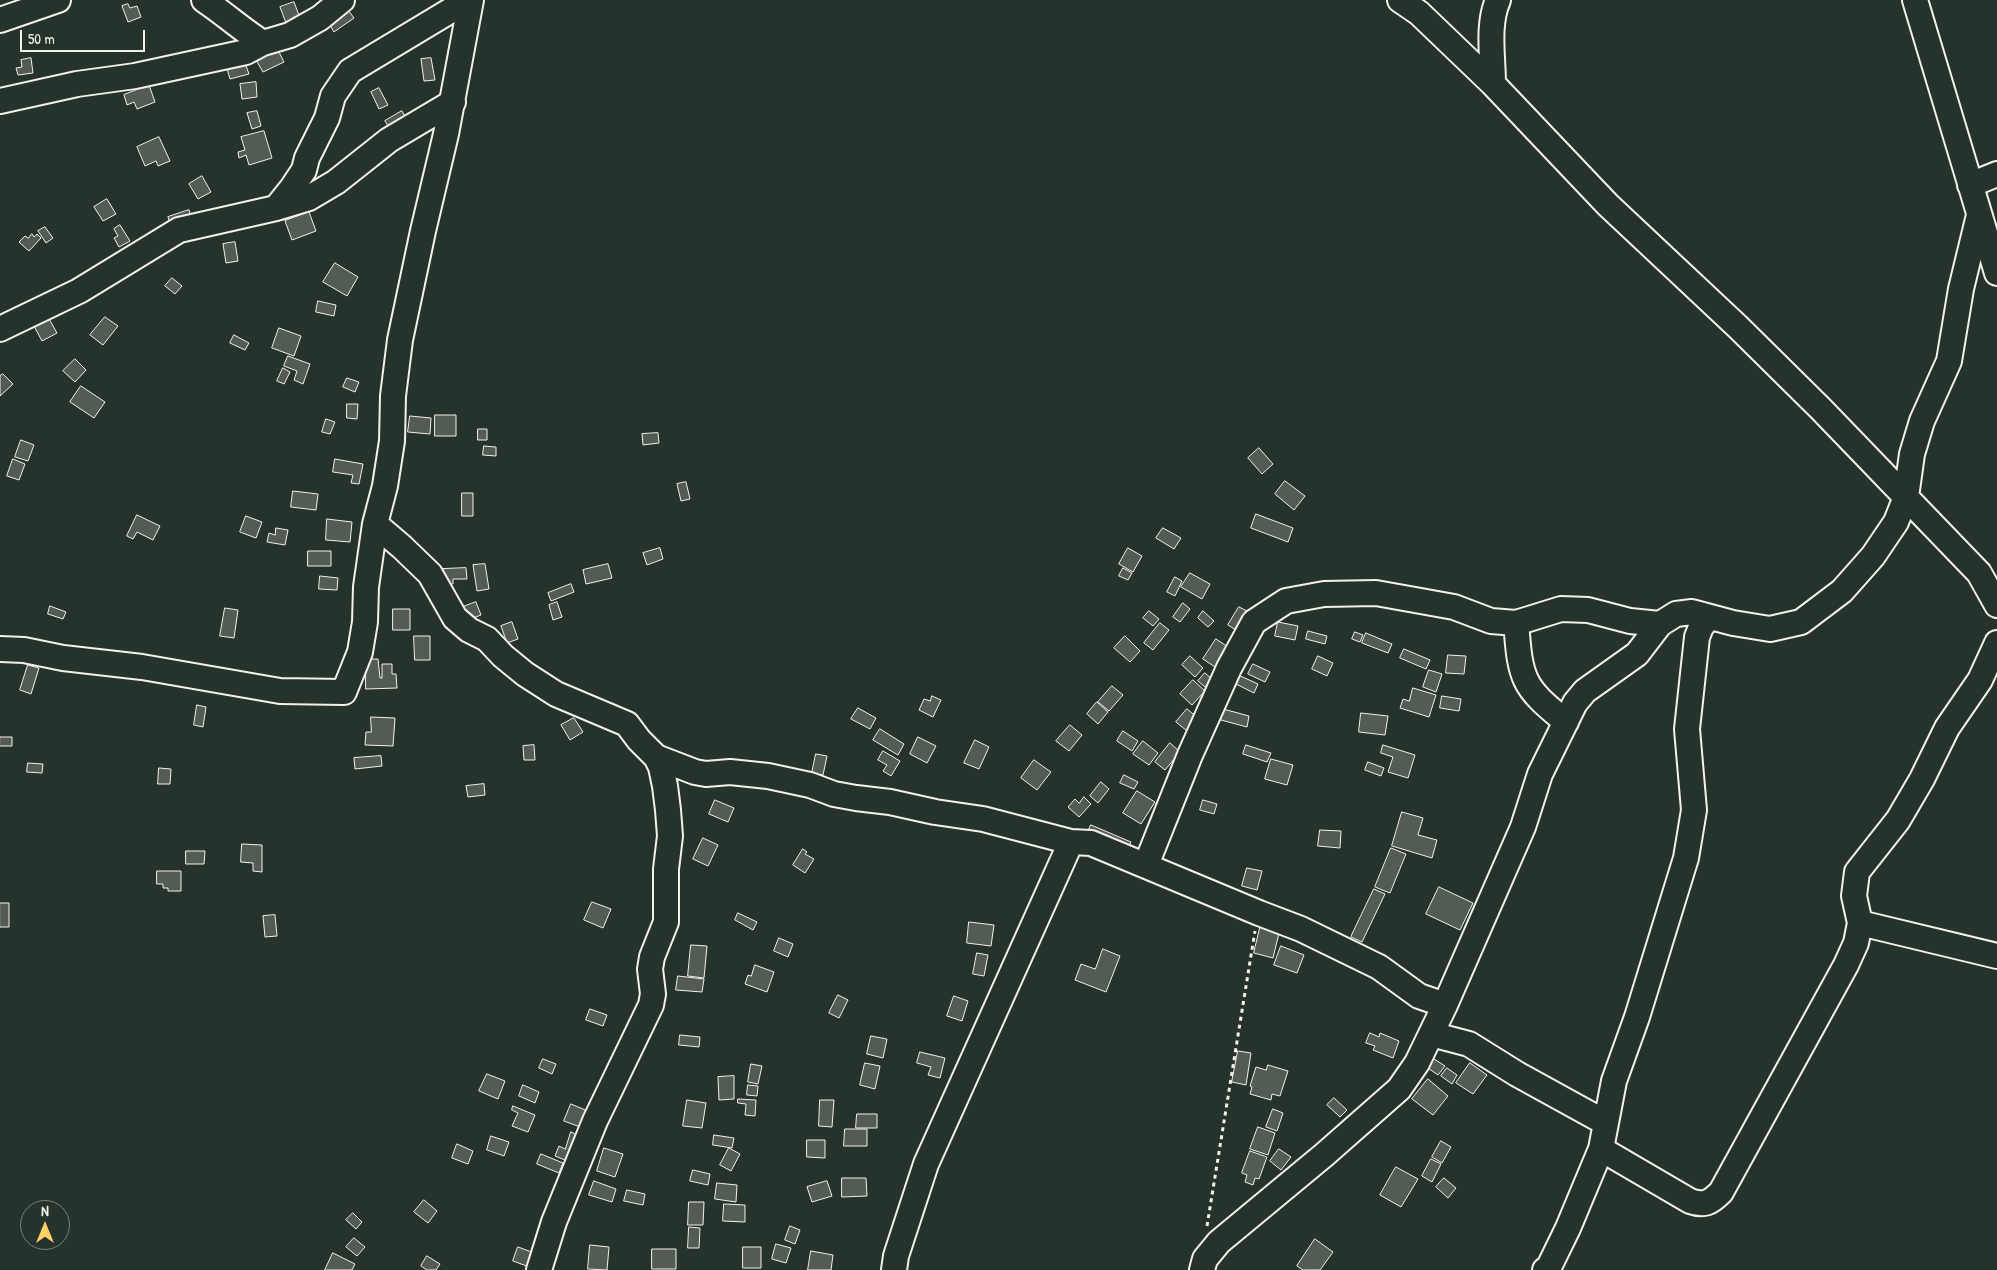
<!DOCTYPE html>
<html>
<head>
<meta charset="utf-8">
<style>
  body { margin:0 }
  #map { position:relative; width:1997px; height:1270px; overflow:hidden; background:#26332d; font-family:"Patrick Hand",sans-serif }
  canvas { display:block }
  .north { position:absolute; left:20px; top:1200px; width:50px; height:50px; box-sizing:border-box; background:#26332d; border:1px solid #787f78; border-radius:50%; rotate:0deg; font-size:14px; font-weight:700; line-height:20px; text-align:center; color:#f4f1e8 }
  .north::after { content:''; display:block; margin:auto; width:18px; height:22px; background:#ffd166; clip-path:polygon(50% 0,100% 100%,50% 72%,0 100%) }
  .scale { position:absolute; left:20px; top:30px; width:125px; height:22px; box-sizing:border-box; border:2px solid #f4f1e8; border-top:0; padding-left:6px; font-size:15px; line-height:18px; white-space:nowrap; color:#f4f1e8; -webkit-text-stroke:4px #26332d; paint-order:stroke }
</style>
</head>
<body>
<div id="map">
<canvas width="1997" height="1270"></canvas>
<div class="north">N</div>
<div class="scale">50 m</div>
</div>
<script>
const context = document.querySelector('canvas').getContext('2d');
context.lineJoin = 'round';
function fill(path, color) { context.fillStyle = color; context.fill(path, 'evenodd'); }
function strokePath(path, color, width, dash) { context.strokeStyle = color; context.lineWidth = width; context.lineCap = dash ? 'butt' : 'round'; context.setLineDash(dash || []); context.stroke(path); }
const building = new Path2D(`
  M294 2 300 18 286 23 280 7Z
  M128 4 130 8 137 6 141 17 128 22 122 6Z
  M345 6 354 18 334 32 326 19Z
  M278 50 284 62 263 72 256 60Z
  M31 58 33 73 18 75 16 68 22 67 21 60Z
  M431 58 435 80 424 81 421 59Z
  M244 60 249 74 230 79 226 65Z
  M256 82 257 97 242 99 240 84Z
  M149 85 155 102 137 109 134 102 127 105 124 95Z
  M379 88 388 105 379 109 371 92Z
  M257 111 261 126 252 129 247 113Z
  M402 111 407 120 390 129 385 121Z
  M264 131 272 158 249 165 246 155 239 158 238 152 245 150 241 137Z
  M159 137 170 161 158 166 156 161 145 166 137 147Z
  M202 176 211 192 198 199 189 184Z
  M107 199 116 214 103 221 94 207Z
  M189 210 192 219 171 227 168 217Z
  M309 212 316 231 292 240 285 221Z
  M120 225 130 241 119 247 114 238 118 236 114 229Z
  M45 227 53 238 46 243 38 231Z
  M32 234 34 237 37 234 41 238 29 251 19 242 25 236 28 238Z
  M235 242 238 261 226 263 223 244Z
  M335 263 358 277 347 296 323 282Z
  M172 278 182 286 175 294 165 286Z
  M318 301 336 305 334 316 316 312Z
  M48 317 57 333 42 341 34 326Z
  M105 317 118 326 103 345 90 335Z
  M279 328 301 336 294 356 272 348Z
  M234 335 249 343 245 350 230 343Z
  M288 356 310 364 303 384 294 380 297 371 284 366Z
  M75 359 86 370 75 382 63 371Z
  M283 368 290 372 284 384 277 381Z
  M3 374 13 384 0 396V376Z
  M347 378 359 382 355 392 343 387Z
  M81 386 105 402 94 418 70 402Z
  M347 404H358L357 419 347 418Z
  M435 415H456V436H435Z
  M410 416 431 418 430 434 408 432Z
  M326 419 335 422 330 434 322 432Z
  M478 429H487V440H478Z
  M658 433 659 443 643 445 642 434Z
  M21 440 34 445 28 461 15 457Z
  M484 446 496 447V456L483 455Z
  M1259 448 1273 464 1262 474 1248 458Z
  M13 459 25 464 19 480 7 476Z
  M335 459 363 464 359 484 351 483 353 475 333 472Z
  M1285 481 1305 496 1294 510 1275 494Z
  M686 482 690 499 681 501 677 484Z
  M293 491 318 494 316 510 291 507Z
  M462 493H473V516H462Z
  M1256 514 1293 528 1288 542 1251 528Z
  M137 515 160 526 153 540 137 532 133 539 127 536Z
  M246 516 262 522 256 538 240 532Z
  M327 519 352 522 350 542 326 540Z
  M276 528 288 530 285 545 267 542 269 533 275 535Z
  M1163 528 1181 538 1174 549 1156 538Z
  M660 548 663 559 647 565 643 553Z
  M1128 548 1142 556 1133 572 1119 564Z
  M308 551H331V566H308Z
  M485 564 489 589 477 591 473 565Z
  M608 564 612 578 586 584 583 570Z
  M466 568 467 579H453V584L444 585 443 569Z
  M1123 568 1132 573 1128 580 1119 576Z
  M1190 573 1210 584 1202 599 1181 587Z
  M320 576 338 578 337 590 319 589Z
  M1175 577 1182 581 1175 596 1167 592Z
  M571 584 574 592 551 601 548 593Z
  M476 602 481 615 468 620 463 607Z
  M557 602 562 617 553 620 549 605Z
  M1183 603 1190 609 1180 622 1173 617Z
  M50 606 66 612 63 619 48 614Z
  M1239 607 1247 611 1236 630 1228 625Z
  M225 608 238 610 234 638 220 636Z
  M393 609H410V630H393Z
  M1149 611 1159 619 1153 626 1143 618Z
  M1203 611 1214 621 1208 627 1198 618Z
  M512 622 518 639 507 643 501 626Z
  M1278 622 1298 626 1295 640 1275 636Z
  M1160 623 1169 630 1153 650 1144 643Z
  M1308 631 1327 636 1325 644 1306 639Z
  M1355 632 1363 635 1360 642 1352 639Z
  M1366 633 1392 644 1388 653 1362 643Z
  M414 636H430V660H415Z
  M1125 636 1140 651 1130 662 1114 648Z
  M1216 639 1228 647 1218 669 1203 659Z
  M1404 649 1430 660 1426 669 1400 658Z
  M1448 655 1466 656 1464 674 1446 673Z
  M1190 656 1203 668 1195 677 1182 665Z
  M1318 656 1333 663 1327 676 1312 669Z
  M366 659H378L380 678H382V664H392V674H396L397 688 366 689Z
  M1253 664 1270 672 1265 682 1248 674Z
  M28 665 39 668 31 694 20 690Z
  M1429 670 1442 674 1436 692 1423 687Z
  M1205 673 1212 679 1205 687 1198 681Z
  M1236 674 1258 684 1254 693 1232 682Z
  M1193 680 1205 691 1192 705 1180 694Z
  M1112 686 1123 695 1109 711 1098 702Z
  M1413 688 1436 695 1429 717 1400 708 1403 699 1409 701Z
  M932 696 941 700 933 717 919 710 924 699 930 701Z
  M1442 696 1461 699 1459 711 1440 708Z
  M1097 702 1108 712 1098 724 1087 714Z
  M197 705 206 707 203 727 194 725Z
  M858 708 876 718 870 729 851 719Z
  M1187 709 1198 718 1187 731 1176 722Z
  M1223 709 1249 716 1247 727 1221 720Z
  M1361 713 1388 716 1385 735 1359 732Z
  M371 717 395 718 393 746 365 745 366 732H371Z
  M574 718 583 732 570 740 561 725Z
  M1070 725 1082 735 1069 751 1056 741Z
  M880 729 904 744 898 755 873 740Z
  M1123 731 1138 741 1132 751 1117 741Z
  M0 737H12V746H0Z
  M918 737 936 746 927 763 910 754Z
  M975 740 989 747 979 769 964 763Z
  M1143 741 1158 753 1149 765 1133 754Z
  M1170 743 1180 752 1165 770 1155 762Z
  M534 745 535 760H524L523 746Z
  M1246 745 1271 753 1267 762 1243 754Z
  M1383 745 1415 755 1408 778 1388 772 1393 757 1381 753Z
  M883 751 900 761 891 776 883 771 887 765 878 760Z
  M816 754 827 756 823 775 812 773Z
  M381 756 382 766 355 769 354 758Z
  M1271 759 1293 765 1287 785 1265 779Z
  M1034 760 1051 772 1037 790 1021 778Z
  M1368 762 1384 768 1381 776 1365 770Z
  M28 763 43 764 42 773 27 772Z
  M159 768 171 769 170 784H158Z
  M1124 775 1138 782 1134 789 1120 783Z
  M1101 782 1109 789 1098 803 1090 796Z
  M484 784 485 795 468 797 466 786Z
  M1137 791 1155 802 1141 824 1123 813Z
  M1084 797 1091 804 1079 817 1068 807 1075 799 1079 803Z
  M715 800 734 808 728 822 709 814Z
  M1203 800 1217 804 1214 814 1200 810Z
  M1402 812 1423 818 1418 835 1437 840 1432 858 1392 846Z
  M1091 825 1131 842 1126 853 1086 836Z
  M1320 830 1341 831 1340 848 1318 846Z
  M703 838 718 845 708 866 693 859Z
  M242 844 262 845V872L253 871V863L241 862Z
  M1391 848 1406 854 1390 893 1375 887Z
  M803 849 807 852 805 854 814 859 805 873 793 865Z
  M186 851H205L204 864H186Z
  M1247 868 1262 871 1257 890 1242 886Z
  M157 871H181V891H168V888H163V884H157Z
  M1439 887 1473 903 1460 930 1426 914Z
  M1374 889 1385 894 1362 942 1351 937Z
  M592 902 611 909 603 928 584 920Z
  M0 903H9V927H0Z
  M738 913 757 922 753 930 735 920Z
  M275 915 277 936 265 937 263 916Z
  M969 922 994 925 991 946 967 943Z
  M1261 924 1280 929 1273 958 1254 953Z
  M779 938 793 944 788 957 774 951Z
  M691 945 707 946 704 978 688 976Z
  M1281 946 1304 955 1297 973 1274 965Z
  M1103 949 1120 956 1106 992 1075 980 1081 964 1095 969Z
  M977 953 988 955 984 976 973 974Z
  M755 965 774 972 767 992 745 984 748 975 751 976Z
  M678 976 704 979 702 992 676 990Z
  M838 995 848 1000 839 1018 829 1013Z
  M954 996 968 1001 962 1021 947 1016Z
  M590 1009 607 1015 603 1026 586 1020Z
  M1370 1033 1379 1037 1380 1033 1399 1041 1393 1058 1373 1050 1375 1046 1366 1043Z
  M680 1035 700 1037 699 1047 679 1045Z
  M871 1036 887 1039 883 1058 867 1054Z
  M1238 1051 1251 1053 1246 1085 1232 1082Z
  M920 1052 945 1058 940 1078 928 1075 931 1067 917 1063Z
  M1431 1057 1445 1066 1438 1075 1425 1066Z
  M543 1059 556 1064 552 1074 539 1068Z
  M865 1063 880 1066 875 1089 860 1085Z
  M1470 1063 1487 1075 1473 1094 1456 1083Z
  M751 1064 762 1066 758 1084 748 1082Z
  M1268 1065 1288 1071 1280 1096 1272 1094 1271 1100 1250 1094 1252 1087 1250 1086 1256 1067 1266 1070Z
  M1447 1068 1457 1075 1452 1084 1441 1076Z
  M487 1074 505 1081 498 1099 479 1091Z
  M734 1076V1099L719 1100 718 1077Z
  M1428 1079 1448 1096 1433 1115 1412 1099Z
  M523 1085 539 1092 535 1103 519 1096Z
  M748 1085 758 1086 757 1096 747 1095Z
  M1334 1098 1347 1110 1340 1117 1327 1105Z
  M738 1099 756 1100 755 1116 745 1115 746 1104 738 1103Z
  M687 1100 706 1103 702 1128 683 1126Z
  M820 1100H834L832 1127 819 1126Z
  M571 1104 590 1112 583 1128 564 1121Z
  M513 1106 535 1115 528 1132 512 1126 518 1113 512 1110Z
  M1273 1109 1283 1113 1277 1131 1266 1127Z
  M857 1114H877V1128H856Z
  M1258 1127 1275 1133 1268 1155 1250 1149Z
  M845 1129H867V1146H844Z
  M571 1132 580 1136 570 1162 555 1156 559 1146 565 1149Z
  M714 1135 734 1138 732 1148 713 1145Z
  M491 1136 509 1142 504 1156 487 1150Z
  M807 1140H825V1158L807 1157Z
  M1441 1141 1451 1147 1442 1163 1432 1157Z
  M457 1144 473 1151 468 1164 452 1158Z
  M604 1148 623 1154 615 1177 597 1171Z
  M729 1148 740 1154 731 1171 720 1165Z
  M1279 1149 1291 1157 1281 1170 1270 1161Z
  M1250 1151 1267 1157 1259 1179 1255 1178 1253 1185 1245 1182 1247 1175 1242 1173Z
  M541 1154 563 1163 559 1173 537 1164Z
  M1431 1159 1441 1164 1432 1182 1422 1176Z
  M1396 1167 1418 1179 1401 1207 1380 1195Z
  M693 1170 710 1174 708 1185 690 1181Z
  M842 1178H866L867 1196 842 1197Z
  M1444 1178 1456 1188 1448 1198 1436 1187Z
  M594 1181 616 1189 612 1202 589 1195Z
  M827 1181 832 1196 812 1202 807 1187Z
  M717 1183 737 1185 736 1202 715 1199Z
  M627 1190 645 1194 643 1205 624 1201Z
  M424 1200 437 1211 428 1223 414 1212Z
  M689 1202H704L703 1225H688Z
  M724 1204 745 1205V1222L723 1221Z
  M353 1213 362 1222 356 1229 346 1220Z
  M790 1226 800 1230 795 1244 785 1240Z
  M689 1227 700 1228 699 1248H688Z
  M354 1238 365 1247 357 1256 346 1247Z
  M1315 1239 1333 1252 1320 1270H1303L1297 1266Z
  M776 1244 791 1248 786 1263 772 1259Z
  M590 1245 609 1247 607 1270 588 1269Z
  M518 1247 537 1254 532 1268 513 1261Z
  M743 1247H761V1268H743Z
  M652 1249H676V1269H652Z
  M811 1251 833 1255 831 1270H808Z
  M333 1253 355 1264 352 1270H325Z
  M427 1256 440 1264 436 1270H427L421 1266Z`);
const path = new Path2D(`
  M1207 1226 1255 931`);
const minor = new Path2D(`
  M204 0C225 14 242 30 263 43
  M1400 0 1419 13 1493 84 1608 205 1738 327 1821 409 1979 573 1997 605
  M1915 0 1997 273
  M0 20 58 0
  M1493 84C1493 57 1487 25 1498 0
  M0 101 77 84 135 76 246 52 263 43 290 35 320 18 342 0
  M1970 185 1997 174
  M276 208 292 188 304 170 307 158 327 118 333 96 350 71 468 0
  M0 329 79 291 179 230 276 208 309 198 336 182 389 140 453 102
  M375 524 402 547 430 574 455 618 469 630 487 639 503 656 525 674 556 694 627 724 639 740 656 757 661 767 665 786 668 810 670 836 666 869V922L652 957 650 969 653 994 651 1005 595 1121 554 1222 539 1270
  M1516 623C1518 641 1518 663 1526 680 1534 697 1552 710 1566 722
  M0 649 24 650 63 658 142 667 280 691 344 692 360 652 365 622 366 587 375 524 385 486 392 441 393 396 400 340 423 231 446 134 471 0
  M656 757 695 772 706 774 730 772 768 776 810 785 834 794 856 798 890 802 935 812 983 819 1071 842 1091 843 1259 913 1301 929 1379 967 1419 996 1445 1005
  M1146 865 1190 755 1229 668 1254 622 1286 601 1324 594 1376 593 1454 607 1491 621 1516 623 1561 609 1588 610 1630 621 1660 624
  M1860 923 1997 956
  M1431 1034 1469 1044 1517 1074 1606 1123
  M1601 1149 1690 1201C1704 1206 1710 1203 1721 1192L1846 965 1856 943 1860 923 1854 896 1857 872 1898 820 1922 779 1947 728 1980 680 1997 643
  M894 1270 896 1256 926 1164 1071 842
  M1202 1270 1205 1259 1219 1242 1324 1155 1399 1089 1417 1063 1445 1005 1523 827 1540 774 1575 703 1585 691 1637 654 1660 624 1676 614 1692 612 1733 623 1770 629 1801 622 1842 591 1873 556 1896 522 1906 497 1912 454 1922 421 1949 361 1961 289 1979 215
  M1545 1270 1549 1267 1568 1228 1601 1149 1614 1081 1637 1017 1686 858 1694 810 1687 729 1697 637 1701 627 1709 617`);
fill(building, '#525c55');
strokePath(building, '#f4f1e8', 1);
strokePath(minor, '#f4f1e8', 28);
strokePath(path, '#f4f1e8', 3, [4, 4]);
strokePath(minor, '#26332d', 24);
</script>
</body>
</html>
